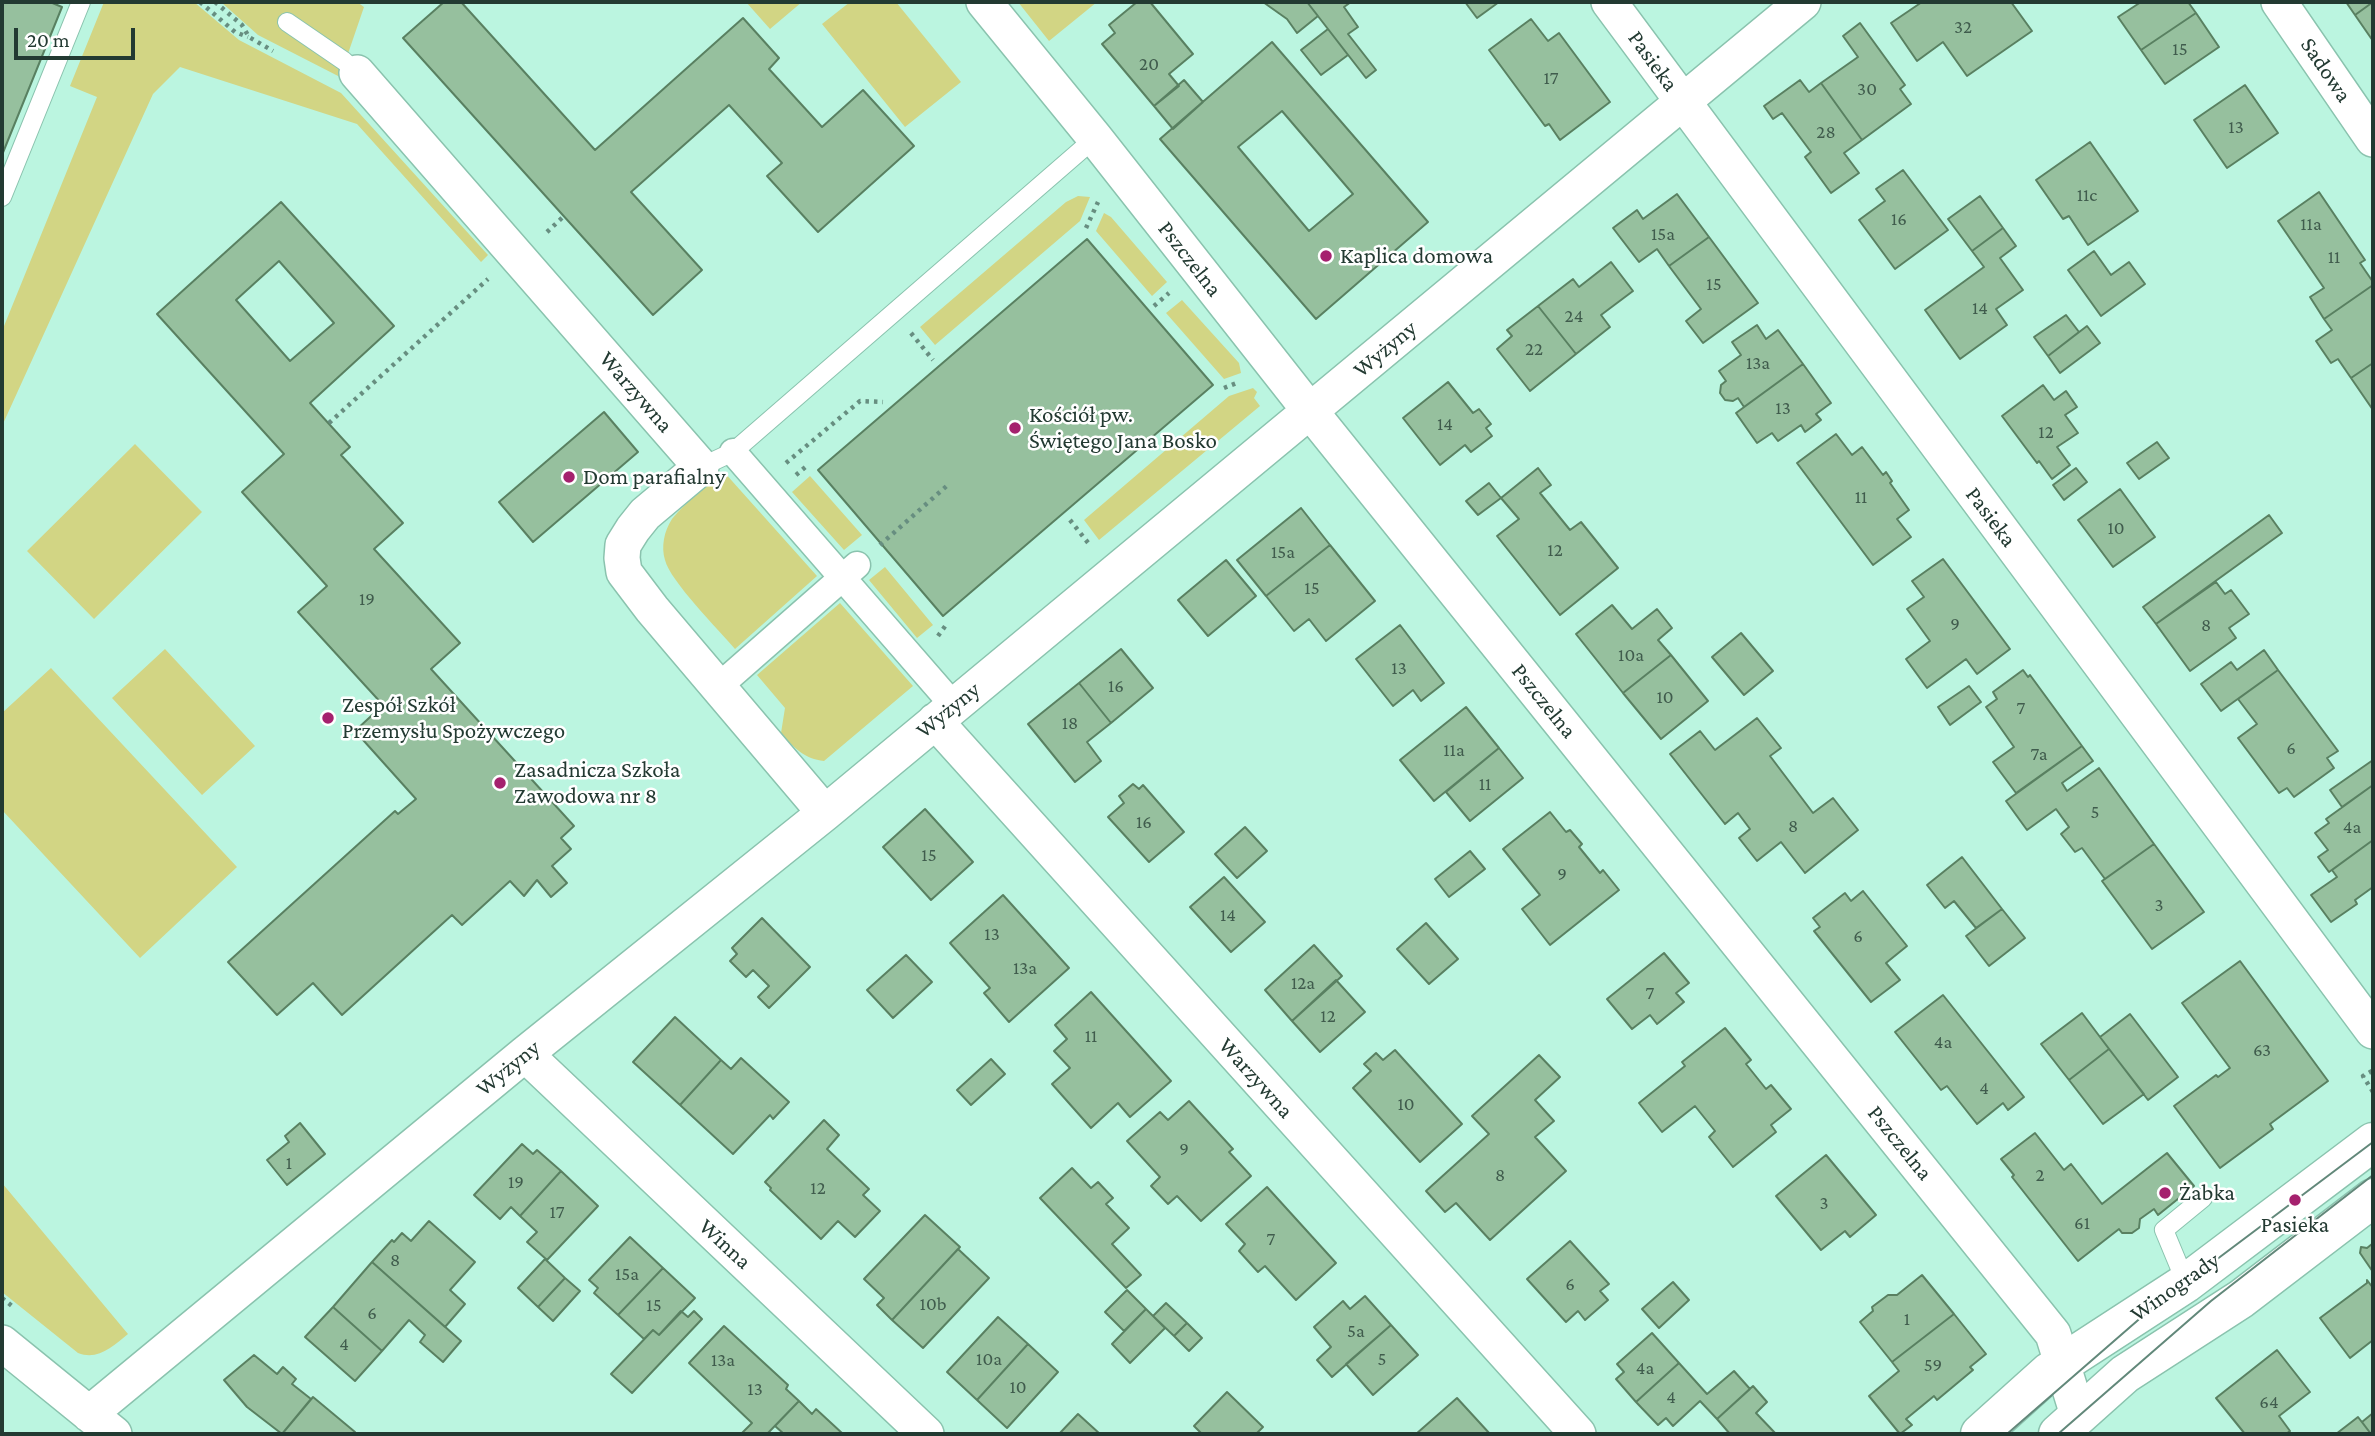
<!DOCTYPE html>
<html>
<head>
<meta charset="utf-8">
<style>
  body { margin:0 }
  #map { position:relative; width:2375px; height:1436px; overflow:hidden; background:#bbf5e0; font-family:"Crimson Pro",serif }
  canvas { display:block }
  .frame { position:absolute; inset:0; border:4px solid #233a32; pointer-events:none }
  .scale { position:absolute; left:14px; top:28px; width:121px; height:32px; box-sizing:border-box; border:4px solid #233a32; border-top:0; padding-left:9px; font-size:21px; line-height:24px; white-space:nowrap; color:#233a32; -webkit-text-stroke:5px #fff; paint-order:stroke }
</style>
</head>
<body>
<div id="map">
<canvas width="2375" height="1436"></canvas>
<div class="frame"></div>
<div class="scale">20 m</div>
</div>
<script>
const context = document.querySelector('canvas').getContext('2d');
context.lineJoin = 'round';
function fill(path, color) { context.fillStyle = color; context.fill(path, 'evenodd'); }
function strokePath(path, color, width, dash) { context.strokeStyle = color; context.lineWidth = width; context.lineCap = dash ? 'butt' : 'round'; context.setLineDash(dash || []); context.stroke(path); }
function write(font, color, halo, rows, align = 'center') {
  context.font = font + ' "Crimson Pro",serif'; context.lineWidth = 5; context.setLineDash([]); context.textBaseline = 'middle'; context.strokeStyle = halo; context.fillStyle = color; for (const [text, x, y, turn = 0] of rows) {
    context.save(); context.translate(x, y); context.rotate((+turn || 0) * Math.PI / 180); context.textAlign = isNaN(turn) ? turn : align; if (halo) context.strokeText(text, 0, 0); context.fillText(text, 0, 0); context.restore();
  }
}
const green = new Path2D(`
  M104 2H194L239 40 341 93 488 255 481 262 357 124 180 67 153 94 2 426V331L97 97 70 86Z
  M221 2H357L364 7 340 77 258 35Z
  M746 2H802L770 29Z
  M850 2H896L961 82 905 127 822 24Z
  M1018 2H1097L1049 41Z
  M1078 196 1090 197 1080 221 935 345 920 327 1066 202Z
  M1104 213 1111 217 1167 282 1152 296 1096 231Z
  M1182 300 1239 363 1241 373 1224 379 1166 313Z
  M1253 388 1257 392 1254 398 1260 406 1099 540 1084 520 1229 396Z
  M135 444 202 512 94 619 27 551Z
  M724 472 817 576 735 649C719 630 670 581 665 560 661 547 664 531 672 519 686 501 707 487 724 472Z
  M810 476 862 535 844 550 792 492Z
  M885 567 933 625 917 638 869 580Z
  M840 603 913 686 824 761C805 759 794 748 781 733L785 708 757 675Z
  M165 649 255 746 202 795 112 698Z
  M51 668 237 867 140 958 2 810V713Z
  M2 1183 128 1334C113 1346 98 1361 78 1353L2 1292Z`);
const building = new Path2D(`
  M2 2H50L62 7 2 155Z
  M444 2H461L595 150 743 18 779 58 769 69 822 127 863 90 914 146 818 232 767 176 782 163 729 105 631 192 702 270 653 315 403 38Z
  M1137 2H1150L1193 54 1169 74 1179 86 1154 106 1102 44 1115 33 1109 25Z
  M1263 2H1307L1318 16 1297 33 1287 19Z
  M1307 2H1351L1344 7 1358 27 1348 34 1376 70 1366 78Z
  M1465 2H1499L1477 18Z
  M1922 2H2011L2032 31 1967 76 1943 42 1917 61 1891 23Z
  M2141 2H2188L2196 13 2141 50 2118 17Z
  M2346 2H2373L2355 15Z
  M2373 2V41L2355 15Z
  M2196 13 2219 47 2165 84 2141 50Z
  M1531 19 1548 41 1559 33 1610 102 1560 140 1549 124 1545 126 1489 50Z
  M1860 23 1905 85 1900 89 1911 104 1862 140 1821 83 1858 57 1843 36Z
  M1328 29 1348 55 1321 75 1301 50Z
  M1272 42 1428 222 1316 319 1160 139ZM1282 111 1353 194 1309 231 1238 147Z
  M1184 80 1203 102 1173 129 1154 106Z
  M1800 80 1809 92 1821 83 1862 140 1844 153 1859 173 1831 193 1805 157 1811 152 1782 113 1773 119 1764 106Z
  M2245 85 2278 133 2227 168 2194 120Z
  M2090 142 2138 211 2088 245 2069 216 2063 219 2036 180Z
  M1903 170 1948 230 1895 269 1859 220 1885 201 1876 189Z
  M2319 192 2365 260 2360 263 2373 282V285L2324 319 2310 297 2324 288 2278 221Z
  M1677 194 1709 237 1669 266 1657 249 1639 262 1613 228 1637 210 1643 219Z
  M1980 196 2003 228 1972 251 1948 219Z
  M281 202 394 326 310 403 350 447 341 455 403 523 374 549 460 643 431 669 574 826 561 838 571 849 552 866 567 883 551 897 537 880 524 896 510 881 462 925 452 915 342 1015 313 983 277 1015 228 962 395 811 398 814 416 799 355 731 383 705 298 612 327 586 242 492 284 454 157 314ZM279 261 334 323 290 361 236 300Z
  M2003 228 2016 246 2000 258 2023 290 1996 309 2007 325 1960 359 1925 310 1984 267 1972 251Z
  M1709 237 1758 303 1703 343 1686 321 1701 309 1669 266Z
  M1087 239 1213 385 943 616 818 470Z
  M2094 251 2111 275 2129 262 2145 284 2101 316 2068 270Z
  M1611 262 1633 291 1601 315 1610 327 1576 354 1538 306 1573 279 1579 287Z
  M2373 285V363L2351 378 2338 359 2331 363 2316 341 2332 330 2324 319Z
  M1538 306 1576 354 1530 391 1497 349 1512 336 1507 330Z
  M2066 315 2079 332 2048 356 2034 337Z
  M1757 325 1766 339 1778 330 1803 364 1744 407 1738 398 1733 401 1725 400 1720 393 1721 385 1726 381 1719 371 1741 355 1732 342Z
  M2087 326 2100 343 2060 373 2048 356Z
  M2373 363V410L2351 378Z
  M1803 364 1831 403 1816 414 1821 420 1805 432 1801 425 1778 441 1772 433 1757 443 1736 413Z
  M1448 382 1473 413 1479 409 1491 424 1486 428 1492 436 1471 452 1465 445 1440 465 1403 418Z
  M2043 385 2054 400 2066 391 2077 407 2065 415 2078 433 2057 447 2070 465 2052 479 2039 461 2037 463 2002 416Z
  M604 412 638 452 533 542 499 502Z
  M1836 434 1852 455 1862 447 1883 475 1886 472 1892 481 1890 483 1909 510 1897 519 1911 537 1873 565 1797 463Z
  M2157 442 2169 458 2139 479 2127 463Z
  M1538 468 1551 485 1540 493 1570 530 1581 522 1618 568 1560 615 1497 536 1519 519 1501 498Z
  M2076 468 2087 482 2064 500 2053 485Z
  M1489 483 1501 498 1478 515 1466 501Z
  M2120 489 2155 537 2113 567 2078 520Z
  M1301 508 1330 545 1266 596 1237 560Z
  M2269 515 2282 533 2156 624 2143 607Z
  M1330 545 1375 601 1326 641 1309 619 1294 631 1266 596Z
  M1943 559 2010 649 1977 674 1966 659 1927 688 1906 659 1930 641 1907 609 1924 597 1912 581Z
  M1226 560 1256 596 1208 636 1178 600Z
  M2216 582 2225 594 2231 590 2249 614 2229 628 2236 638 2190 671 2156 624Z
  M1612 605 1632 629 1657 609 1672 628 1658 640 1671 655 1623 693 1576 634Z
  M1400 625 1444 683 1421 701 1413 690 1393 706 1356 659Z
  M1741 633 1773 671 1744 695 1712 657Z
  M1121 649 1153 688 1111 723 1079 683Z
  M2264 650 2278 670 2221 711 2201 684 2231 662 2237 670Z
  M1671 655 1708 701 1661 739 1623 693Z
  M2023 670 2028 677 2030 675 2082 746 2016 793 1993 762 2014 747 1986 707 1997 699 1993 692Z
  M2278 670 2338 751 2327 758 2334 768 2294 797 2287 788 2279 793 2238 738 2257 724 2238 699Z
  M1079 683 1111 723 1087 742 1101 761 1075 782 1028 724Z
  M1969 686 1981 702 1950 725 1938 707Z
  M1466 707 1499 748 1434 801 1400 760Z
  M1757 718 1781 748 1770 756 1813 813 1833 798 1858 830 1805 873 1781 842 1757 861 1739 838 1750 829 1738 813 1725 824 1670 754 1700 731 1715 750Z
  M2082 746 2093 761 2062 783 2067 791 2099 768 2154 844 2105 879 2082 848 2075 852 2061 834 2069 827 2056 809 2027 830 2006 801Z
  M1499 748 1523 778 1470 821 1446 792Z
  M2373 760V785L2342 807 2330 790Z
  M1133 784 1139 789 1143 785 1184 832 1149 862 1108 817 1124 803 1119 796Z
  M2373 785V840L2329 872 2318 857 2328 850 2315 833 2329 823 2326 819Z
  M925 809 973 862 931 900 883 847Z
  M1550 812 1566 832 1570 830 1582 844 1579 847 1600 873 1603 870 1619 890 1550 945 1522 909 1540 895 1503 849Z
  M1245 827 1267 851 1237 878 1215 854Z
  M2373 840V887L2355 900 2357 904 2331 922 2311 895 2337 877 2332 870Z
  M2154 844 2204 912 2152 949 2102 881Z
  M1470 851 1485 869 1449 897 1435 879Z
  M1962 857 2002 909 1976 928 1954 901 1945 908 1927 885Z
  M1224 877 1265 922 1231 952 1190 907Z
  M1863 891 1907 946 1886 963 1900 980 1871 1002 1814 931 1820 927 1813 918 1845 893 1851 901Z
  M1003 895 1069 968 1009 1022 984 993 990 988 950 943Z
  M2002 909 2025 938 1989 966 1966 936Z
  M762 918 810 967 769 1008 758 997 769 986 753 970 746 977 730 961 737 954 732 948Z
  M1426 923 1458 959 1429 984 1397 949Z
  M1314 945 1342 976 1292 1021 1265 990Z
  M1664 953 1689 983 1676 993 1684 1002 1657 1024 1650 1015 1632 1029 1607 999Z
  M906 955 932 982 893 1018 867 990Z
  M2240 961 2328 1081 2270 1124 2273 1129 2220 1168 2174 1106 2216 1075 2218 1077 2230 1068 2182 1003Z
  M1336 980 1365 1012 1320 1052 1292 1021Z
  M1091 992 1171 1081 1130 1117 1118 1103 1091 1128 1052 1084 1070 1068 1054 1051 1067 1039 1055 1025Z
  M1943 995 2024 1097 2008 1110 2003 1103 1977 1124 1947 1086 1941 1090 1895 1032Z
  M2082 1013 2109 1049 2069 1080 2041 1044Z
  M2130 1014 2178 1077 2148 1100 2100 1037Z
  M675 1017 721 1060 680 1105 633 1062Z
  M1725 1028 1751 1060 1746 1064 1766 1089 1771 1085 1791 1109 1771 1125 1776 1132 1733 1167 1709 1137 1715 1131 1695 1106 1662 1132 1639 1103 1685 1066 1682 1062Z
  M2109 1049 2144 1094 2103 1124 2069 1080Z
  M1395 1050 1462 1124 1420 1162 1353 1088 1371 1071 1364 1064 1376 1053 1383 1060Z
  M1539 1055 1560 1077 1535 1100 1554 1121 1535 1137 1566 1171 1490 1240 1456 1203 1445 1212 1426 1191 1489 1134 1472 1116Z
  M741 1058 789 1102 773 1119 770 1115 733 1154 680 1105 721 1060 731 1069Z
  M991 1059 1005 1074 971 1105 957 1090Z
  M1189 1101 1233 1149 1229 1152 1251 1176 1201 1221 1177 1196 1168 1204 1151 1186 1160 1177 1127 1141 1160 1112 1168 1120Z
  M824 1120 839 1135 827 1149 869 1189 863 1195 880 1211 855 1237 838 1221 821 1239 770 1190 771 1188 765 1182Z
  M300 1123 325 1154 287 1185 267 1160 289 1142 285 1136Z
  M2035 1133 2064 1170 2071 1164 2102 1204 2167 1153 2194 1186 2158 1215 2154 1209 2140 1219 2139 1228 2132 1233H2122L2119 1229 2078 1261 2012 1177 2014 1175 2001 1159Z
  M522 1144 533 1154 537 1150 561 1171 520 1216 511 1207 500 1219 474 1195Z
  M1826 1155 1876 1215 1850 1237 1845 1231 1821 1250 1776 1196Z
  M1072 1168 1091 1188 1098 1182 1113 1198 1106 1204 1129 1228 1112 1244 1141 1275 1126 1288 1040 1198Z
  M561 1171 598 1206 547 1260 527 1242 537 1232 520 1216Z
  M1267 1187 1336 1263 1296 1300 1265 1266 1258 1272 1239 1251 1245 1244 1226 1224Z
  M925 1215 960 1247 892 1320 877 1305 884 1298 864 1279Z
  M429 1221 475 1262 450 1290 465 1304 445 1327 372 1262 392 1240 394 1242 402 1233 411 1241Z
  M630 1237 663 1268 618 1315 594 1293 598 1288 589 1280Z
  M1570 1241 1609 1284 1600 1291 1608 1300 1585 1320 1578 1311 1566 1322 1527 1279Z
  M2372 1244 2373 1247V1272L2360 1253 2361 1247 2367 1248Z
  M958 1249 989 1278 923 1348 892 1320Z
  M545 1259 565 1278 538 1307 518 1288Z
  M372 1262 461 1341 443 1362 420 1342 425 1335 409 1320 382 1351 333 1307Z
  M663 1268 695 1298 659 1335 653 1330 644 1339 618 1315Z
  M1922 1275 1954 1314 1892 1362 1860 1322 1873 1311 1872 1307 1888 1295H1897Z
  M565 1278 580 1291 553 1321 538 1307Z
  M2367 1280 2373 1288V1340L2350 1358 2320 1318 2367 1283Z
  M1673 1282 1689 1300 1659 1328 1642 1309Z
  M1127 1290 1146 1309 1124 1331 1105 1312Z
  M1365 1296 1391 1325 1332 1377 1317 1360 1331 1347 1314 1327 1343 1301 1350 1309Z
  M1166 1303 1187 1323 1174 1336 1153 1316Z
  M333 1307 382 1351 355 1381 305 1337Z
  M1146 1309 1165 1328 1130 1363 1112 1344Z
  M681 1311 688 1317 694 1311 702 1319 632 1393 611 1374 653 1330 659 1335Z
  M1954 1314 1986 1354 1970 1367 1973 1370 1937 1400 1934 1396 1906 1419 1912 1425 1900 1434 1869 1396 1899 1371 1892 1362Z
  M998 1317 1028 1344 977 1400 947 1372Z
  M1187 1323 1202 1338 1189 1351 1174 1336Z
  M1391 1325 1418 1355 1373 1395 1346 1364Z
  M724 1326 788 1385 786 1389 799 1401 767 1434H741L752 1423 689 1363Z
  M1652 1333 1679 1363 1636 1402 1616 1379 1624 1372 1617 1364Z
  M1028 1344 1058 1372 1007 1428 977 1400Z
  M2277 1350 2310 1392 2279 1416 2290 1431 2286 1434H2245L2216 1398Z
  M254 1355 277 1374 283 1367 296 1379 292 1384 311 1399 282 1434 247 1407 224 1380Z
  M1679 1363 1707 1394 1734 1371 1750 1389 1717 1419 1700 1401 1673 1426 1666 1418 1658 1425 1636 1402Z
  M1753 1386 1767 1402 1756 1413 1776 1434H1730L1717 1419Z
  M1227 1392 1263 1427 1256 1434H1202L1194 1426Z
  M313 1397 355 1432 354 1434H282Z
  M1457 1398 1490 1434H1416Z
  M799 1401 812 1414 816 1409 843 1434H784L775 1426Z
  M2373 1413V1434H2371L2362 1422Z
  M1078 1414 1100 1434H1059Z
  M2358 1417 2371 1434H2336Z`);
const path = new Path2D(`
  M200 2 235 32 248 37
  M215 2 242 25 249 37 273 51
  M1086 228 1098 202
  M547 232 564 216
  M1154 306 1169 293
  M911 333 933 360
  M1224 388 1239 382
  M329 423 488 279
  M786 463 860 401 883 402
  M796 475 809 464
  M1070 520 1089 544
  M880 545 950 483
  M938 636 946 625
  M2372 1071 2363 1076 2373 1092
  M2 1298 12 1306`);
const service = new Path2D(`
  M287 22 344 61 357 73
  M2 197 81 2
  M701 467 733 452 1095 138
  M2186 1283 2164 1230 2203 1198`);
const pedestrian = new Path2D(`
  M733 452 954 706
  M718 687 857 565`);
const minor = new Path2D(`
  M984 2 1095 138 1310 411 2053 1334 2078 1415
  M1609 2 2373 1031
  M2279 2 2373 139
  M357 73 701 467 645 514 633 529 623 545 622 558 624 572 652 609 825 813
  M935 721 1578 1434
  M525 1054 926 1434
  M2 1343 114 1434
  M89 1414 525 1054 825 813 1803 2`);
const tertiary = new Path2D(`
  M1980 1434 2049 1372 2186 1283 2373 1142
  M2058 1434 2125 1374 2241 1299 2373 1198`);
const tram = new Path2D(`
  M2007 1434 2152 1308 2373 1142
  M2058 1434 2211 1301 2373 1175`);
const markers = [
  [1326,256,7,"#a5216e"],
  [1015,428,7,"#a5216e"],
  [569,477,7,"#a5216e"],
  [328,718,7,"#a5216e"],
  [500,783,7,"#a5216e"],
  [2165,1193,7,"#a5216e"],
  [2295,1200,7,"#a5216e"]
];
const numberNames = [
  ["32",1963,27],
  ["15",2180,49],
  ["20",1149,64],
  ["17",1551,78],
  ["30",1867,89],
  ["13",2236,127],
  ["28",1826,132],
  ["11c",2087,195],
  ["16",1899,219],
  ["11a",2311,224],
  ["15a",1663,234],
  ["11",2334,257],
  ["15",1714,284],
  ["14",1980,308],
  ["24",1574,316],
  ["22",1534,349],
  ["13a",1758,363],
  ["13",1783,408],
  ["14",1445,424],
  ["12",2046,432],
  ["11",1861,497],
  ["10",2116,528],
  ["12",1555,550],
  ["15a",1283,552],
  ["15",1312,588],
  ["19",367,599],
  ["9",1955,624],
  ["8",2206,625],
  ["10a",1631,655],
  ["13",1399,668],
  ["16",1116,686],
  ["10",1665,697],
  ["7",2021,708],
  ["18",1070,723],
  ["6",2291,748],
  ["11a",1454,750],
  ["7a",2039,754],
  ["11",1485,784],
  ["5",2095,812],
  ["16",1144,822],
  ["8",1793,826],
  ["4a",2352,827],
  ["15",929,855],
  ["9",1562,874],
  ["3",2159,905],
  ["14",1228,915],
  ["13",992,934],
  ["6",1858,936],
  ["13a",1025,968],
  ["12a",1303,983],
  ["7",1650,993],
  ["12",1328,1016],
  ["11",1091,1036],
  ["4a",1943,1042],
  ["63",2262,1050],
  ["4",1984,1088],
  ["10",1406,1104],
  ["9",1184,1149],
  ["1",289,1163],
  ["8",1500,1175],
  ["2",2040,1175],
  ["19",516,1182],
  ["12",818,1188],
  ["3",1824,1203],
  ["17",557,1212],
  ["61",2082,1223],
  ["7",1271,1239],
  ["8",395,1260],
  ["15a",627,1274],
  ["6",1570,1284],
  ["10b",933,1304],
  ["15",654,1305],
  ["6",372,1313],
  ["1",1907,1319],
  ["5a",1356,1331],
  ["4",344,1344],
  ["10a",989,1359],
  ["5",1382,1359],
  ["13a",723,1360],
  ["59",1933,1365],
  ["4a",1645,1368],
  ["10",1018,1387],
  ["13",755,1389],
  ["4",1671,1397],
  ["64",2269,1402]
];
const streetNames = [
  ["Pasieka",1653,61,54],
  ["Sadowa",2326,70,56],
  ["Pszczelna",1190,259,52],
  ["Wyżyny",1385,349,-40],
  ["Warzywna",636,392,49],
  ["Pasieka",1991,517,53],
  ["Pszczelna",1544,701,51],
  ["Wyżyny",948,710,-39],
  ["Wyżyny",508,1068,-39],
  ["Warzywna",1256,1078,48],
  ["Pszczelna",1900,1143,51],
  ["Winna",725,1244,43],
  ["Winogrady",2175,1287,-35]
];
const poiNames = [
  ["Kaplica domowa",1340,256],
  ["Kościół pw.",1029,415],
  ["Świętego Jana Bosko",1029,441],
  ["Dom parafialny",583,477],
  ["Zespół Szkół",342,705],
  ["Przemysłu Spożywczego",342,731],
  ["Zasadnicza Szkoła",514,770],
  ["Zawodowa nr 8",514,796],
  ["Żabka",2179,1193],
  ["Pasieka",2295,1225,"center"]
];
fill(green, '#d2d584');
fill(building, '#96c09e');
strokePath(building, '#598061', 2);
strokePath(service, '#8ac3ae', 20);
strokePath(pedestrian, '#8ac3ae', 29);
strokePath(minor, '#8ac3ae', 38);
strokePath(tertiary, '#8ac3ae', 41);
strokePath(path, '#678e80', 4.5, [3.5, 5]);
strokePath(service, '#fff', 18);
strokePath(pedestrian, '#fff', 26);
strokePath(minor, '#fff', 35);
strokePath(tertiary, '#fff', 38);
strokePath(tram, '#62887a', 2);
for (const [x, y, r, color] of markers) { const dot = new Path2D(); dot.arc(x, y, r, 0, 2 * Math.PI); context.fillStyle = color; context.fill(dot); strokePath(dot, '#fff', 2.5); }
write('19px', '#405c4d', null, numberNames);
write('23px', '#233a32', '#fff', streetNames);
write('23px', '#233a32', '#fff', poiNames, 'left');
</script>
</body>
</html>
